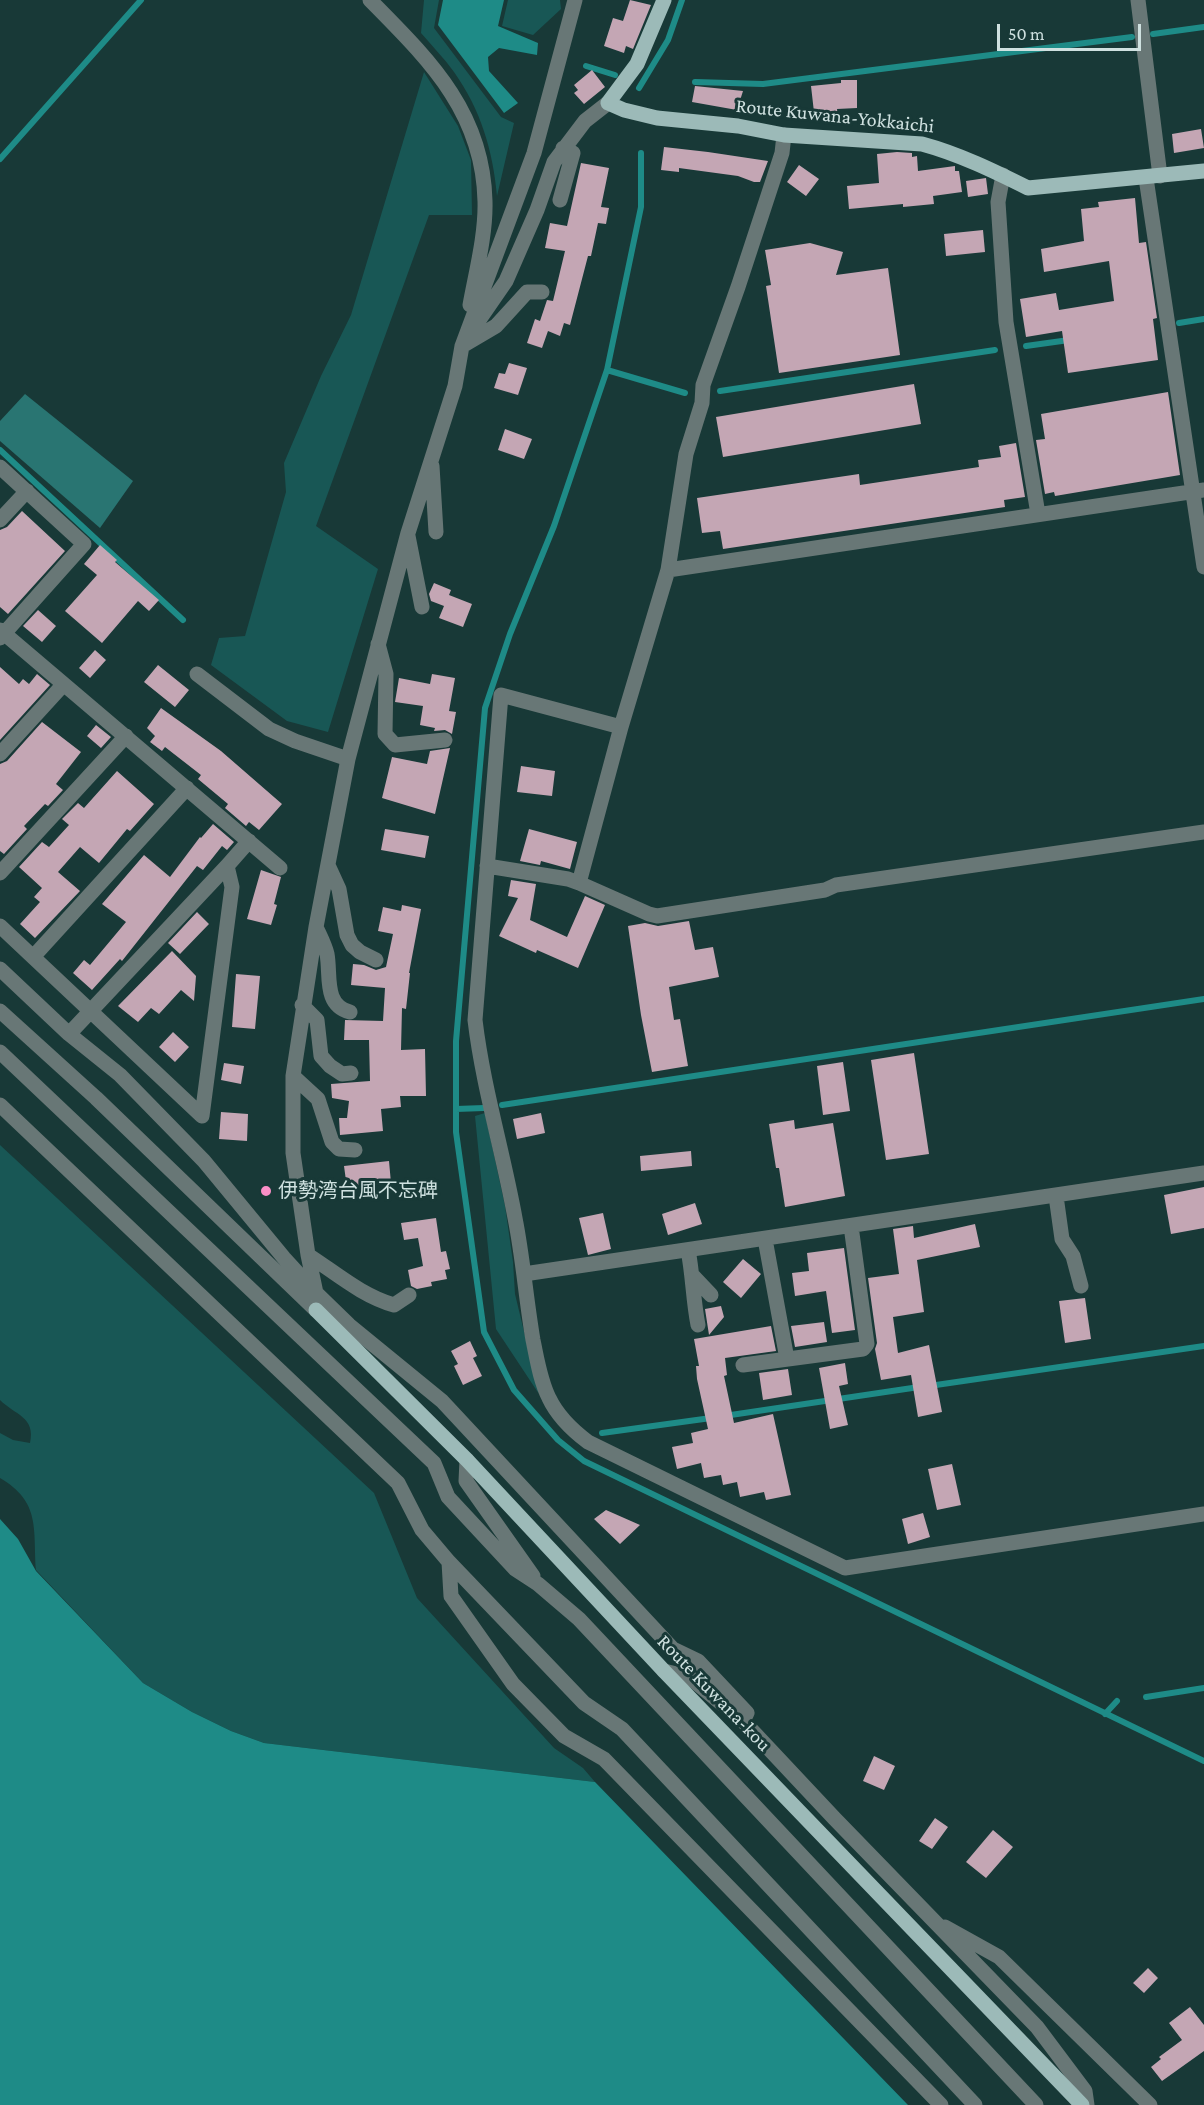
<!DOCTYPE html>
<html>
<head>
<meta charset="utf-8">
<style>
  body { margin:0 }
  #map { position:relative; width:1204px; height:2105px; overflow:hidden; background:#183937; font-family:"Crimson Pro",serif }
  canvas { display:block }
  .scale { position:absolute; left:997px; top:24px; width:144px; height:27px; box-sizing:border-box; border:3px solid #cfe1e0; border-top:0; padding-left:8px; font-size:18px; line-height:21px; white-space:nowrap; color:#cfe1e0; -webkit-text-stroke:4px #183937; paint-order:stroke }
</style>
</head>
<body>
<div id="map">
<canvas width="1204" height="2105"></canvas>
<div class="scale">50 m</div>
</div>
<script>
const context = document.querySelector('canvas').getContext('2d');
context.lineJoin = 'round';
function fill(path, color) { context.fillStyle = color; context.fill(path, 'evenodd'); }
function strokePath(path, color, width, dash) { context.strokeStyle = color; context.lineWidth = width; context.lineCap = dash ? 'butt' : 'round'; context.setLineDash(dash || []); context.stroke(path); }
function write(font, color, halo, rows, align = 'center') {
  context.font = font + ' "Crimson Pro","Noto Sans JP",serif'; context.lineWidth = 6; context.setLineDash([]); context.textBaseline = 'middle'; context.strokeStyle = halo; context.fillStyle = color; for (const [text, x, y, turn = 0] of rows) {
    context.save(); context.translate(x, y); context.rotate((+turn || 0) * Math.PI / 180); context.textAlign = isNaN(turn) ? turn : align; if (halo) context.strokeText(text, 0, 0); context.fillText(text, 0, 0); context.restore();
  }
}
const green = new Path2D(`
  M424 0H439L434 28 501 117 514 123 497 196C493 151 481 110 454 72 444 58 432 46 421 33Z
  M508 0H560L561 9 533 35 502 26Z
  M424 72 458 126 471 160 472 215H429L316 526 378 569 328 732 287 721 211 665 219 638 245 636 286 492 284 463 321 376 351 315Z
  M485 1113 505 1206 513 1262 515 1294 539 1394 496 1329 475 1116Z
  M0 1145 374 1493 417 1598 554 1748 583 1768 595 1782 264 1743 231 1731 192 1712 143 1683 36 1570C33 1529 41 1502 0 1478V1433L13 1440 30 1443C36 1417 15 1415 0 1400Z`);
const forest = new Path2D(`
  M25 394 133 481 100 528 0 441V421Z`);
const water = new Path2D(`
  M443 0H504L498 26 538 43 537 55 499 48 488 57 489 71 518 103 504 113 438 25Z
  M0 1519 18 1539 36 1571 143 1683 192 1712 231 1731 264 1743 595 1782 908 2105H0Z`);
const stream = new Path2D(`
  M1153 34 1204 27
  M586 66 615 75
  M695 82 763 84 1132 37
  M639 88 668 40 682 0
  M641 153V207L607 370 554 526 510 634 485 708 456 1041V1132L484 1332 514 1390 558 1440 584 1461 1204 1761
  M0 159 141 0
  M1179 323 1204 319
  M1026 346 1069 340
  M607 370 685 393
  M720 391 995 350
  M0 450 183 620
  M502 1105 1204 999
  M456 1109 484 1108
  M929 1386 1204 1346
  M724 1416 919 1387
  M602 1433 711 1418
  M1146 1697 1204 1688
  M1105 1714 1117 1701`);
const building = new Path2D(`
  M630 0 651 5 633 49 626 46 624 53 604 46 613 18 623 21Z
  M592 70 605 87 584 104 574 93 578 90 574 85Z
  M841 80H857V108L837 109 838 118 815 121 811 86 841 83Z
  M695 86 743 91 737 110 692 102Z
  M1201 129 1204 148 1174 153 1172 134Z
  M664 147 708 152 768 161 760 182H754L738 176 679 168V172L661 170Z
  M897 152 912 153V157L917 156 918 171 955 166V171H959L962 192 933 196 934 204 903 207V204L849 209 847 186 879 183 877 154Z
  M581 163 609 168 601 207 609 208 606 224 598 223 591 256H588L570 325 564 323 560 336 548 331 542 348 527 343 535 319 540 321 547 300 553 301 565 251 545 248 550 223 567 226Z
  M799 165 819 179 806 196 787 182Z
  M986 178 988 194 968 197 966 181Z
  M1135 198 1139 243 1146 242 1157 318 1153 319 1158 360 1068 373 1062 331 1026 337 1020 299 1056 293 1059 310 1114 301 1109 261 1044 272 1041 249 1084 241 1081 209 1099 207 1098 202Z
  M983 230 985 252 946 256 944 234Z
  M810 243 843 252 836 275 888 268 900 355 779 373 766 286 771 285 765 250Z
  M509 363 527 368 518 395 494 388 499 373 505 374Z
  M914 384 921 424 723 457 716 417Z
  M1168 392 1180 475 1055 496 1054 492 1045 494 1036 440 1045 439 1041 414Z
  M505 429 532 439 524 459 498 450Z
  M1016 443 1025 497 1004 500 1005 507 723 549 720 531 702 533 697 498 859 474 860 485 979 467 978 460 1001 457 999 446Z
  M22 511 65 551 8 614 0 607V530L7 527Z
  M100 545 117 560 115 562 159 600 149 611 138 601 102 643 65 611 97 575 84 564Z
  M434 583 451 590 449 595 472 604 463 627 439 618 444 606 431 601 429 594Z
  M38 610 56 626 42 642 23 626Z
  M95 650 106 660 90 678 79 668Z
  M158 665 189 690 175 707 144 682Z
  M0 667 19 684 23 679 29 684 37 674 50 685 0 740Z
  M432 674 455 678 449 711 456 712 452 734 445 730 434 731 435 728 420 725 423 706 395 702 399 678 430 684Z
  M161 708 221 751 282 804 259 830 249 822 246 826 225 808 228 804 198 779 201 775 165 747 162 751 150 742 155 736 147 728Z
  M42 722 81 752 56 784 63 790 48 806 45 804 24 826 27 829 4 854 0 851V764L7 761Z
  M96 725 111 737 101 748 87 736Z
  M450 748 435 814 382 798 392 757 427 764 430 751Z
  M521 766 555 771 552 796 517 792Z
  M117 771 154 804 130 831 127 829 99 863 80 847 58 872 80 891 35 938 20 924 40 902 34 897 42 888 19 867 42 842 49 847 69 825 62 819 78 803 84 808Z
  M213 824 234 842 227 850 222 846 203 870 197 866 122 961 120 959 92 990 73 973 84 960 90 965 126 922 102 904 144 855 170 877 200 837 201 838Z
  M385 829 429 836 425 858 381 850Z
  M529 829 577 842 570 869 541 861 540 865 520 861Z
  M261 870 281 877 274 904 277 905 271 925 247 919Z
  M511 880 536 884 530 920 567 937 585 896 605 905 578 968 537 950 536 953 499 936 518 898 508 896Z
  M402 905 421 909 409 973H410L406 1009 402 1008 401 1050 425 1049 426 1096H400L401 1107 381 1109 383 1131 340 1135 339 1118H347L349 1101 332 1098 331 1084 370 1081 369 1040H344L345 1020 383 1021 385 988 351 985 353 964 364 965 376 970 386 967 393 934 378 931 383 907 401 911Z
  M197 912 209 924 180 954 168 943Z
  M689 921 695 950 713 947 719 977 669 987 674 1020 680 1019 688 1066 652 1072 641 1015 628 926 645 923 658 926Z
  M172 951 196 976 194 1001 181 990 159 1014 151 1008 138 1022 118 1006Z
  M236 974 260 976 255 1029 232 1027Z
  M173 1032 189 1047 175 1062 159 1047Z
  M914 1053 929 1154 886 1160 871 1060Z
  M843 1062 850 1111 823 1115 817 1066Z
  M224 1063 244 1066 241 1084 221 1080Z
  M221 1112 248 1114 247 1141 219 1139Z
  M541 1113 545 1133 517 1139 513 1119Z
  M794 1120 795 1129 833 1123 845 1196 785 1207 779 1168H776L769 1124Z
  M691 1151 692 1166 641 1171 640 1156Z
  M389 1161 391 1183 347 1188 344 1166Z
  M1204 1187V1228L1171 1234 1164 1195Z
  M695 1203 702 1224 668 1235 662 1214Z
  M603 1213 611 1249 588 1255 579 1218Z
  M436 1218 441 1252 446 1251 450 1269 445 1270 447 1279 431 1282 432 1286 417 1289 411 1286 408 1270 423 1266 418 1238 404 1240 401 1223Z
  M975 1224 980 1247 917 1260 924 1312 893 1317 898 1353 929 1345 942 1412 918 1417 911 1375 881 1380 875 1349 877 1343 868 1278 899 1274 893 1229 913 1226 914 1238Z
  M844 1248 855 1330 832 1333 826 1291 795 1296 792 1273 809 1271 807 1253Z
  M743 1259 761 1274 741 1298 723 1282Z
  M1085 1298 1091 1339 1065 1343 1059 1301Z
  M721 1306 724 1317 709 1335 705 1309Z
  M824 1322 827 1342 795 1347 791 1326Z
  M771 1326 776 1351 725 1358 727 1375 724 1376 734 1423 773 1414 791 1495 766 1500 764 1492 740 1497 737 1482 723 1485 721 1475 704 1478 701 1463 677 1469 672 1447 693 1443 691 1433 708 1429 697 1379 696 1366H699L694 1339Z
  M470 1341 477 1356 473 1358 482 1376 463 1385 454 1366 458 1364 451 1351Z
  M845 1363 848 1384 839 1386 848 1425 830 1429 819 1368Z
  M788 1369 792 1395 763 1400 759 1373Z
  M952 1464 961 1505 937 1510 928 1469Z
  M606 1510 640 1525 620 1544 594 1519Z
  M923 1513 930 1537 908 1544 902 1519Z
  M874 1756 895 1766 884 1790 863 1781Z
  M935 1818 948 1827 932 1849 919 1841Z
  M993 1830 1013 1847 986 1878 966 1862Z
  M1148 1968 1158 1978 1144 1993 1133 1983Z
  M1190 2007 1204 2025V2051L1162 2081 1151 2067 1161 2059 1159 2057 1182 2040 1169 2023Z`);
const minor = new Path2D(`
  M370 0C428 59 483 111 485 201 486 234 476 272 470 305
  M1138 0 1160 176
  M784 135 782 153 738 287 703 385 702 403 686 454 668 570 621 727 579 883 649 914 657 916 825 890 836 885 1204 832
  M1003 175 998 202 1006 322 1038 514
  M1146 178 1204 567
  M560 200 573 153 563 148
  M477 323 506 281 537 210 554 162 585 121 608 103
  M462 346 496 326 527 292H542
  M432 466 436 532
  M0 467 84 544 0 638
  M0 520 27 491
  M408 536 422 607
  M668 570 1204 490
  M0 630 280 868
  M378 644 386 674 385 734 395 745 445 740
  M197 674 269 729 295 741 348 759
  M621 727 501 695 475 1020C483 1087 503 1152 515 1218 523 1258 526 1299 533 1340 537 1359 540 1380 549 1398 557 1415 572 1430 588 1442L845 1568 1204 1514
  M0 754 63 685
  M328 865 339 889 347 935 352 945 360 952 376 960
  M487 866 568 879 579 883
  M0 873 126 736
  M0 926 202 1116
  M316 927C320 936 325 945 327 954 331 975 323 1005 350 1012
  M33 957 187 788
  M0 969 69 1034 120 1075 204 1161 284 1258 316 1293 349 1325 442 1401 673 1649 698 1661 747 1713 743 1721
  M302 1005 317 1020 321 1056 330 1066 342 1074 351 1073
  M0 1011 96 1098 316 1310
  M69 1034 227 866
  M0 1052 434 1463 448 1497 515 1569 538 1584 579 1619 1036 2105
  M293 1076 318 1099 332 1142 339 1149 355 1150
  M0 1105 398 1483 422 1530 449 1562 584 1703 622 1729 975 2105
  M202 1116 232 887 227 866 249 841
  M1056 1196 1062 1239 1073 1256 1081 1286
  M765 1239 787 1359
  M688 1250C693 1275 693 1300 698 1325
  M308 1255C336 1273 362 1296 394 1305L409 1295
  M524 1274 1204 1173
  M693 1276 711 1295
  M316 1310V1293L308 1255 293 1153V1076L316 927 348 759 408 533 455 386 462 346 534 153 575 0
  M743 1365 863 1349 867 1344 851 1226
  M467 1460 466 1481 533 1576
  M449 1562 451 1596 513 1684 564 1736 604 1759 941 2105
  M664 1671 689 1677 743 1721 834 1818 1037 2027 1085 2091 1087 2105
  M945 1927 999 1957 1150 2105`);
const major = new Path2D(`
  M664 0 637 64 608 103 624 110 657 118 738 126 784 135 922 144C959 154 994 171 1028 188L1204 171
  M316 1310 467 1460 664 1671 1082 2105`);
const markers = [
  [266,1191,6,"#fa8fc7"]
];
const streetNames = [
  ["Route Kuwana-Yokkaichi",835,116,6],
  ["Route Kuwana-kou",714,1693,46]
];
const poiNames = [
  ["伊勢湾台風不忘碑",278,1191]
];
fill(green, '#185755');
fill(forest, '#297572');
fill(water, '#1e8b87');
strokePath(stream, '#1e8b87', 6);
fill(building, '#c4a6b4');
strokePath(minor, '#687776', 15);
strokePath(major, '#9cbab8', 15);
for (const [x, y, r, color] of markers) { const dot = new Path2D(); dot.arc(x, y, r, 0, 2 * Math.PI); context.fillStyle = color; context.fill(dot); strokePath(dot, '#183937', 2); }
write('20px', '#cfe1e0', '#183937', streetNames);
write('20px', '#cfe1e0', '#183937', poiNames, 'left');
</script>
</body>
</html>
